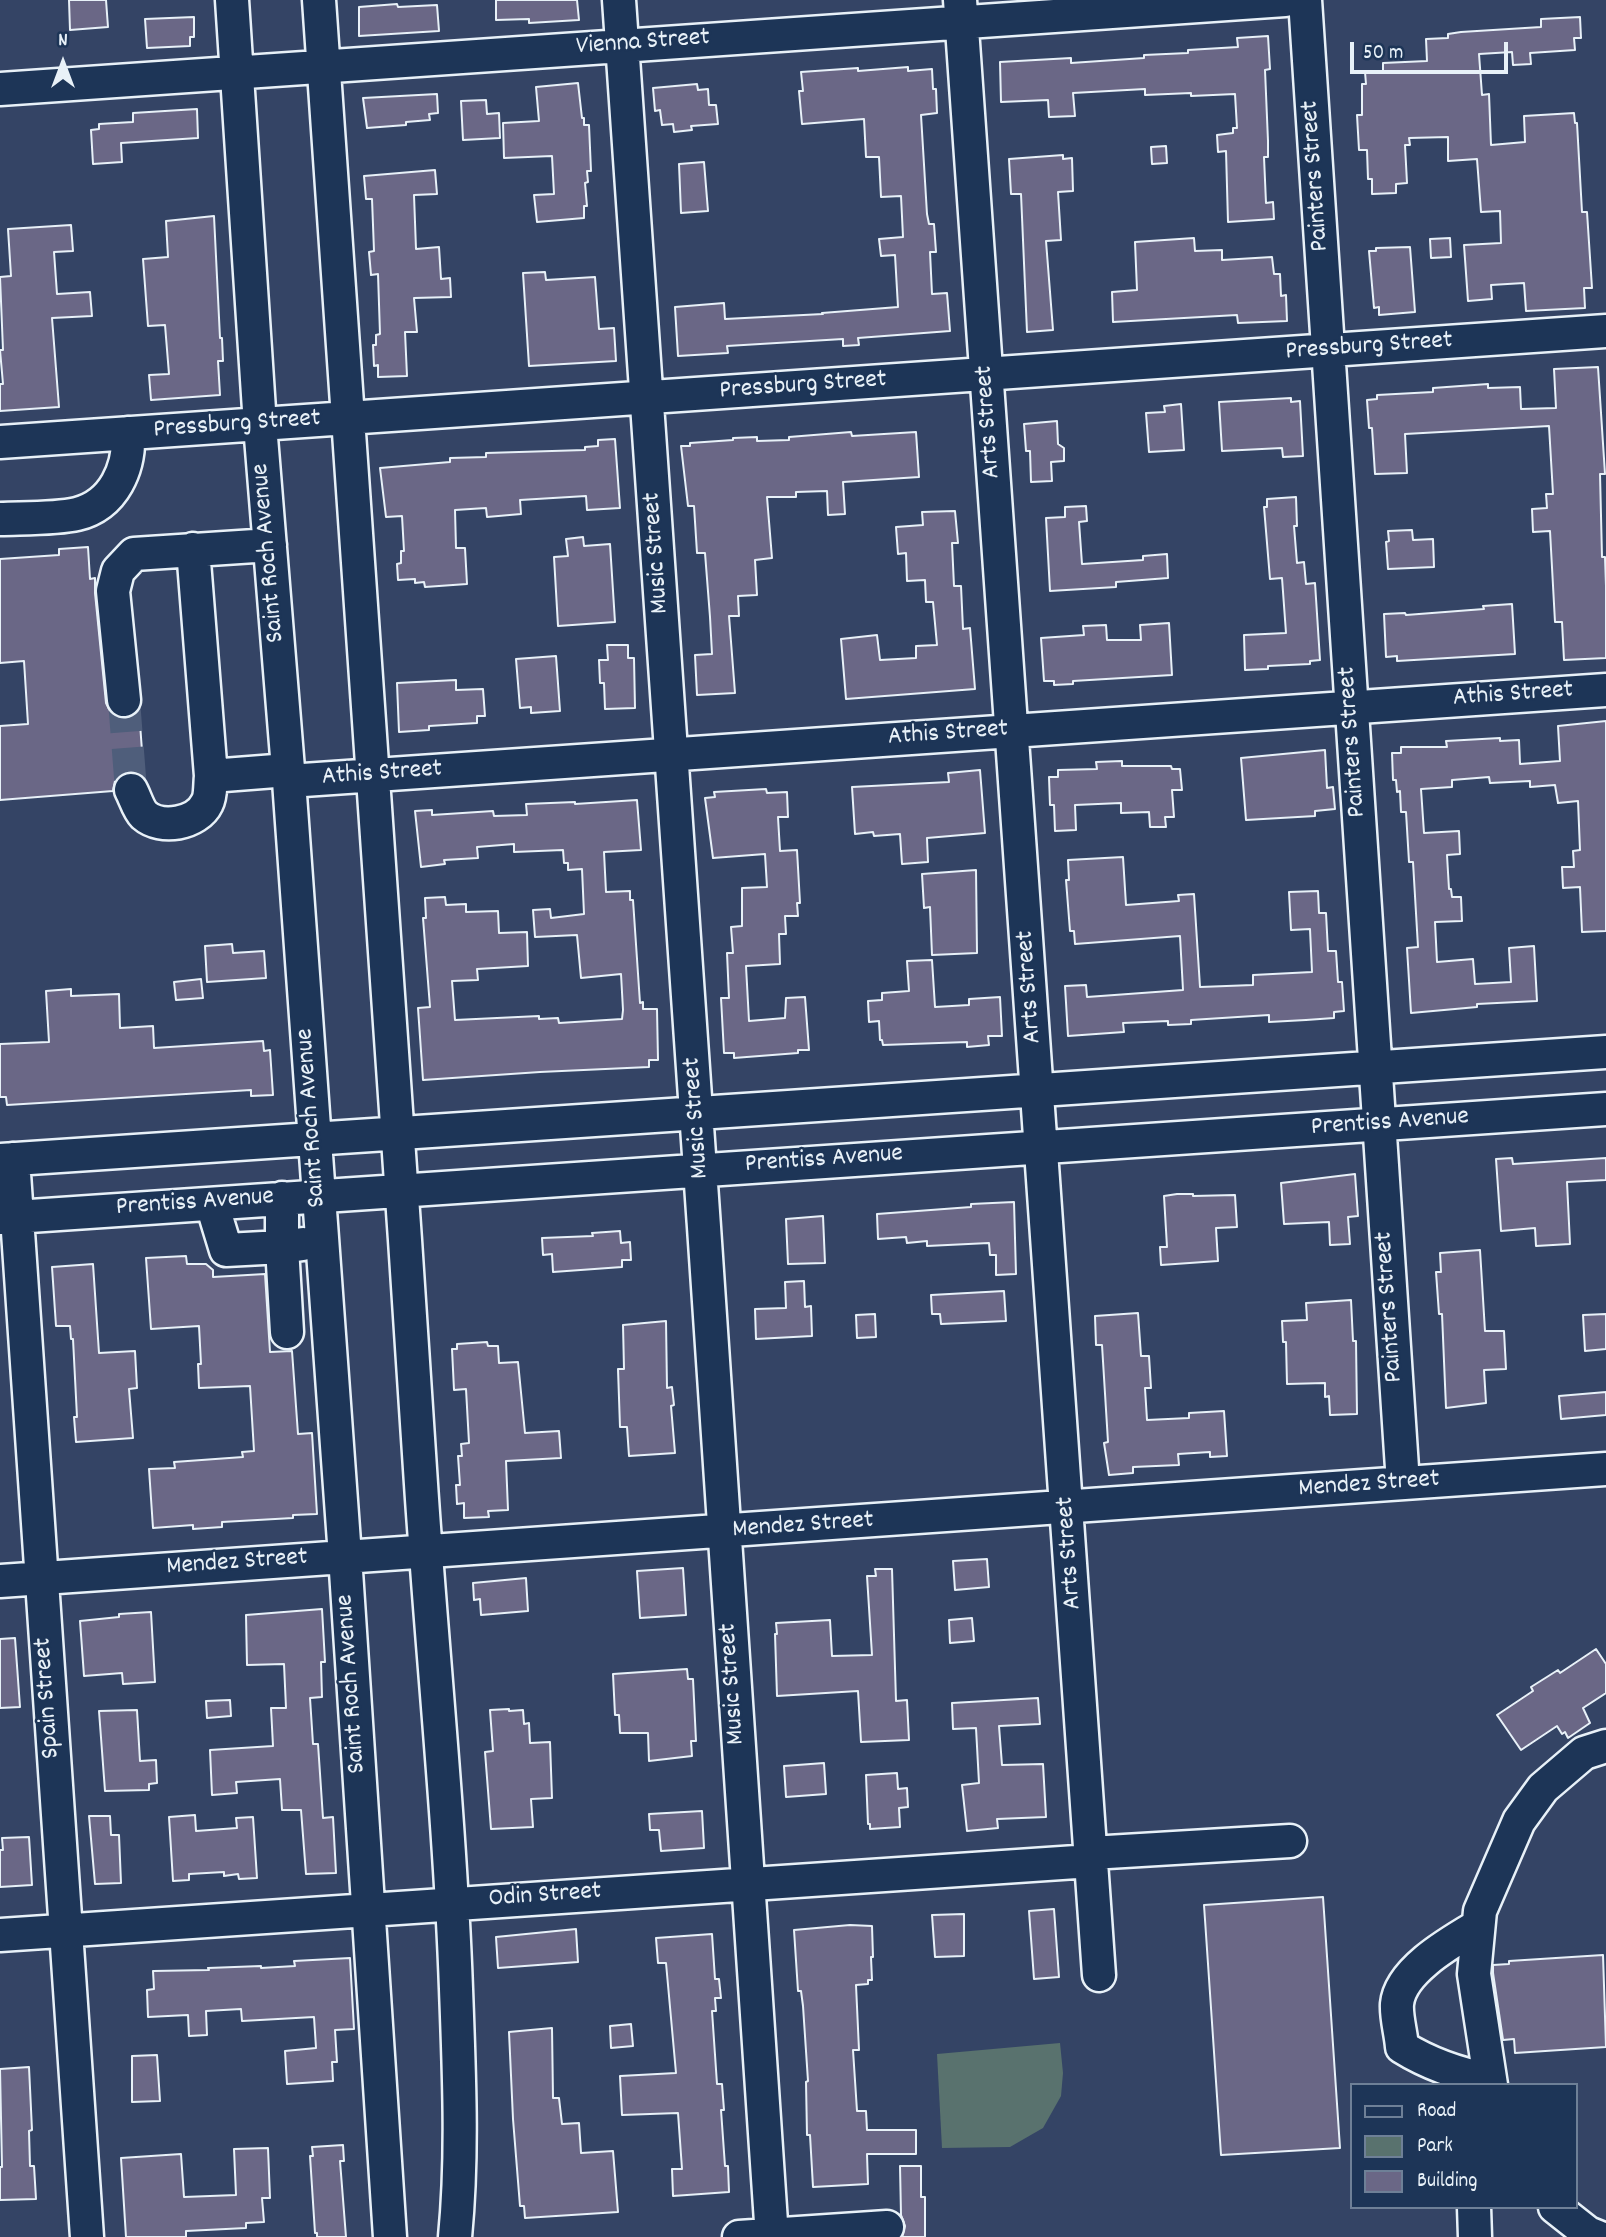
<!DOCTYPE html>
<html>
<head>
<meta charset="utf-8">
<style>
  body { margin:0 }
  #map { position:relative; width:1606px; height:2237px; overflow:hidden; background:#344465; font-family:Dekko,sans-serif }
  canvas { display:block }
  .legend { position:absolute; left:1350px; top:2083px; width:228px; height:126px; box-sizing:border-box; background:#1d3557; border:2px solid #6e8097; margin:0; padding:9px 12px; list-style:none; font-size:21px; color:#e8f1f8 }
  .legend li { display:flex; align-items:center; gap:14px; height:35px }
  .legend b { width:35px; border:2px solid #6e8097 }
  .north { position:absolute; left:28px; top:28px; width:70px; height:70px; -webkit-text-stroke:5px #1d3557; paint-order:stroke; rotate:0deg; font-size:19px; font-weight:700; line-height:28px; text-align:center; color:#e8f1f8 }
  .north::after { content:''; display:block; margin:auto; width:24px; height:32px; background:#e8f1f8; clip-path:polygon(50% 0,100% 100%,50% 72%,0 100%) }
  .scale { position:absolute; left:1350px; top:42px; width:158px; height:32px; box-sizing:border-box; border:4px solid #e8f1f8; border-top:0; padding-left:9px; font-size:21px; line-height:24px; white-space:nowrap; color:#e8f1f8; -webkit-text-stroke:5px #1d3557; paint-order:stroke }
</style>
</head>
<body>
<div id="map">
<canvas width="1606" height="2237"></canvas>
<ul class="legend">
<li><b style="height:9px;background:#1d3557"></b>Road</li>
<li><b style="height:19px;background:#59726e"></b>Park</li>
<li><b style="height:19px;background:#6a6786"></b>Building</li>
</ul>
<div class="north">N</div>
<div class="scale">50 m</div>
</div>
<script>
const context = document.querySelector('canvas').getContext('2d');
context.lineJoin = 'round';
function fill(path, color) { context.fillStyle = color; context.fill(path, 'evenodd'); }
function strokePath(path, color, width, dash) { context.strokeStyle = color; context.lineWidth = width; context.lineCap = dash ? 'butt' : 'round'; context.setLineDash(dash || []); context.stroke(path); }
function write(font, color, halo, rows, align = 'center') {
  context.font = font + ' Dekko,sans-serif'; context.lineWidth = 5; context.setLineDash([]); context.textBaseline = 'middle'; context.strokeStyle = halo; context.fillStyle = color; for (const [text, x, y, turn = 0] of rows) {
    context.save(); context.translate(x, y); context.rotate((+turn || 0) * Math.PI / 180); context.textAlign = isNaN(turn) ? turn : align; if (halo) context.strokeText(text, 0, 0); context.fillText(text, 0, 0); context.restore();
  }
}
const green = new Path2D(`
  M1060 2043 1063 2073 1061 2096 1043 2128 1010 2147 942 2148 937 2054Z`);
const building = new Path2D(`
  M69 0H106L108 27 70 30Z
  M496 0H577L579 20 529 23V19L496 20Z
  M397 4 398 7 437 5 439 31 359 36V7Z
  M194 17V37H190V46L147 48 145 19Z
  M1580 17 1581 38H1574L1575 50 1530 53 1531 64 1513 65 1512 52 1479 54 1482 95 1489 94 1491 145 1525 142 1524 116 1574 113 1575 123H1577L1582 212H1587L1592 288H1584L1585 308 1526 311 1524 283 1491 285 1492 299 1468 301 1464 245 1501 243 1500 211 1481 212 1477 159 1448 161V137L1409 138 1410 145H1405L1407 183 1396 184V193L1372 194V179H1368L1367 150H1359L1357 115H1362V84H1366L1365 72H1383V63L1427 61 1426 39 1448 38V34L1461 32 1541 27V19Z
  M1268 36 1270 69 1265 70 1268 141V157H1264L1266 203 1273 202 1274 219 1228 222 1226 151 1218 152 1217 135 1233 133V128H1237L1235 94 1191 96V93L1145 95V89L1073 93 1075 116 1049 117 1048 100 1001 102 1000 62 1071 58V63L1144 58V55L1188 53V50L1238 47 1237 38Z
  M908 67V71L932 69 933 89H936L937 113 921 115 927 214 929 224H934L936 252H930L932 294 947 293 950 331 858 338 859 345 843 346V339L727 346 728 353 678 356 675 307 724 303 725 319 823 314 822 313 898 307 895 255 881 256 879 239 903 237 901 196 881 197 879 157H866L864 119 802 124 799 91H803L801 72 858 68V71Z
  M578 83 582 118H584V125H589L591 171H587L588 182 585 183 587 206H584V218L537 222 534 195 554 194 552 156 504 158 503 123 539 121 536 87Z
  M697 84 698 90 708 89 709 105H716L718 124 691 126 692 130 674 132 673 124 662 125 660 110 655 111 653 88Z
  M437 94 438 113 429 114 430 120 406 122V125L367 128 363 98Z
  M486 100 487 114 499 113 500 138 463 140 461 101Z
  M197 109 198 138 121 143 122 162 93 164 91 130 99 129V124L133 122V113Z
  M1166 146 1167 163 1152 164 1151 147Z
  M1063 155V159L1072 158 1073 191 1058 192 1061 240 1046 241 1053 330 1027 332 1021 194H1011L1009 159Z
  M704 162 708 211 681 213 679 164Z
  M435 170 437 194 414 195 416 249 439 247 441 279 450 278 451 297 414 298 417 332H405L407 376 378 377V365L374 366 373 345H376V335L380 334 378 274 371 275 369 252 374 251 372 199H366L364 176Z
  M214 216 220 338H222L223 361H218L220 395 151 400 149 375 169 374 165 325 148 326 143 259 168 257 166 221Z
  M71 225 73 251 54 252 57 294 90 292 92 316 52 318 59 407 0 411V384H3L0 350H3L0 277 11 276 8 229Z
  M1194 238 1195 251 1222 250V260L1272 257 1274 274H1280L1281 296 1286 295 1287 321 1238 323 1237 315 1113 322 1112 292 1137 290 1135 242Z
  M1450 238 1451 257 1431 258 1430 239Z
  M1410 247 1415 312 1379 315V307L1374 308 1369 251H1376V248Z
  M545 272 546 280 595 277 599 329 614 328 616 361 529 366 523 273Z
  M1598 367 1605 474H1600L1602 557H1605L1606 586V658L1564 660 1562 622H1555L1550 531 1533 532 1532 509 1547 508 1546 494H1553L1549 426 1405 434 1407 473 1375 474 1372 428H1369L1367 400 1377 399V395L1433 392V388L1488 384V388L1520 387 1521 409 1556 408 1554 369Z
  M1291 398V402L1300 401 1303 456 1283 457 1282 448 1222 451 1219 402Z
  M1181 404 1184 450 1149 452 1146 413 1165 412 1164 406Z
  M1057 421 1058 444 1064 448V461L1051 462 1052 481 1031 482 1030 451H1026L1024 424Z
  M851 432 852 436 916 432 919 477 843 482 845 514 828 515 827 491 796 492V497H767L772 558 755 560 757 595 738 596 739 616H729L735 693 697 695 695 655 712 654 710 617 705 553H697L694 506H688L681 446H690V443L733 440V438L757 437V441L789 440V437Z
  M615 439 620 508 587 510 586 496 520 500 521 514 487 517 486 508 455 510 456 548H465L467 584 425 587 424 582 415 583V579L398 580 397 564 401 563V551H404L402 516 386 517 380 468 450 462V458L486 457V453L585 450V447L598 446V440Z
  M1296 497 1297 526H1294L1297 563 1304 562 1306 584 1315 583 1320 660 1310 661V664L1268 666V669L1245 670 1244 635 1286 633 1282 578 1270 579 1264 507H1267V499Z
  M1086 506 1087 521 1079 522 1082 564 1143 560V556L1167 554 1168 578 1116 582V587L1050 591 1046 518 1065 517V507Z
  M955 511 958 543H952L954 586H961L963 629 970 628 975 689 846 699 841 639 877 635 880 660 916 658V646L937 645 933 602H926L925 580 907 581 906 553 898 554 896 527 923 525 922 512Z
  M1412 530 1413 540 1433 539 1434 567 1388 569 1386 542 1389 541 1388 531Z
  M583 537 584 546 610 544 615 622 558 626 554 557 568 556 566 539Z
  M88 547 90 579 95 578V593L106 703 110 711 117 717 127 718 139 710 144 778 133 772 123 773 115 781 113 791 0 800V726L28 724 24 661 0 663V559L59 555V549Z
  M1512 604 1515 654 1397 661V656L1386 657 1384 614 1405 613 1406 615 1484 609 1483 606Z
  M1169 623 1172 675 1073 681V684L1054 685V681H1044L1041 638 1084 635 1083 626 1106 625 1107 640H1141L1140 625Z
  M607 645H628V658H634L635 708 605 709 604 683H600L599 660H608Z
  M556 656 560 711 531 713V707L520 708 516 659Z
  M456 680V690L483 689 485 716H477V723L429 726V730L399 732 397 683Z
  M1606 721V931L1582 932 1580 887 1563 888 1562 867H1574L1573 851 1580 850 1578 801 1558 803 1555 785 1530 787V781L1490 783 1489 777 1452 780V787L1421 789 1424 833 1459 831 1460 854 1447 855 1449 889H1451L1452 897H1461L1462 921 1435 922 1437 962 1473 959 1475 984 1511 982 1509 948 1534 946 1537 1001 1477 1004V1007L1411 1013 1407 948 1418 947 1413 862H1409L1406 812H1401L1400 791 1397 792 1396 780H1393L1392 753H1401V747H1447L1446 741 1500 738V741L1519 740 1520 764 1560 761 1558 726Z
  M1325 750 1327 788 1333 787 1335 809 1315 811V816L1246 820 1241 758Z
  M1122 761V766H1171L1172 769H1180L1182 790H1172L1174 817H1165L1166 827H1150L1149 812 1121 813V803L1075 805 1076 830 1055 831 1054 805H1050L1049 777H1058V770L1097 769 1096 762Z
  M980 770 985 833 927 838 928 862 902 864 900 834 874 836 873 832 855 834 852 787 949 782 948 773Z
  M766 789 767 793 787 792 788 817H778L780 851 797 850 800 903H797L798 916H785L786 934H779L780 964 746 966 749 1021 785 1018 786 998 805 997 809 1050H798V1053L734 1058V1053H724L721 998H729L727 953H733L731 927 742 926V888L767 887 765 854 713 858 705 798 715 797 714 792Z
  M637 800 641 850 604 852 606 892 630 891V900H633L640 1003 643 1002V1009H657L658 1060H649V1067L540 1072 423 1080 418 1008 430 1007 423 918H426L425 898 445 897 446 905 466 904V912L498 911 499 933 527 932 528 966 477 969 478 980 452 981 455 1020 539 1016V1019L558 1018 559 1023 622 1019 623 1010 621 974 581 978 577 935 535 937 533 910 550 909 551 918 584 914 582 869 568 870V863H564L563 850 514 852V844L477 847 478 858 444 860 445 864 421 867 415 811 432 810V815L493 811 494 816 527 815 526 804 575 802V804Z
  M1123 857 1126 905 1179 901 1178 895 1194 894 1200 987 1253 985V975L1312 972 1310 929 1291 930 1289 892 1318 891 1319 913H1326L1328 951H1336L1338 982H1342L1344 1011 1334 1012V1018L1306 1020 1269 1022V1015L1191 1020V1024L1168 1025V1021L1123 1023 1124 1032 1068 1036 1065 986 1086 985 1087 997 1183 990 1180 936 1075 944 1074 931H1070L1066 880H1069L1068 860Z
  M976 870 977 953 932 955 930 907 924 908 922 874Z
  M232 944 233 953 264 951 266 978 207 982 205 946Z
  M932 960 935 1007 969 1005V999L1000 997 1002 1036H988L989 1045 967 1047V1042L883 1045 882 1040H880L879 1021 869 1022 868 1001 882 1000V993L909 991 907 961Z
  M201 979 203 998 176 1000 174 982Z
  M71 989V996L119 994 120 1028 153 1026 154 1048 263 1041 264 1051 270 1050 273 1095 251 1096V1090L7 1105 6 1097H0V1044L49 1042 46 991Z
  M1512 1158 1513 1164 1606 1158V1180L1567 1182 1570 1244 1536 1246 1535 1228 1501 1231 1496 1159Z
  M1355 1174 1358 1216 1348 1217 1350 1244 1330 1245 1329 1222 1284 1224 1281 1183Z
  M1177 1194H1193V1196L1235 1195 1237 1227 1216 1228 1218 1261 1161 1265 1160 1247H1167L1164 1196Z
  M1014 1202 1016 1274 996 1275V1255H990L989 1243 927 1246V1241L907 1243 906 1237 878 1239 877 1214 971 1207V1204Z
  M823 1216 825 1263 788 1264 786 1219Z
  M620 1231 621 1243 630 1242 631 1260H622V1267L553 1272 552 1254 543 1255 542 1238 593 1236 592 1233Z
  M1480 1250 1485 1331H1504L1506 1369 1484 1370 1486 1403 1446 1408 1442 1314H1439L1436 1272H1441L1440 1253Z
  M186 1256 187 1264H206L213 1270V1277L265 1274 270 1352 292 1351 298 1434 312 1433 317 1514 293 1515V1518L222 1522V1527L193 1529V1525L153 1528 149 1469 175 1468 174 1462 243 1457 242 1452 254 1451 250 1386 199 1388 198 1364H201L199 1326 151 1329 146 1258Z
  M93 1264 99 1353 135 1351 137 1388 129 1389 133 1438 76 1442 74 1417H77L73 1339H71L70 1326H56L52 1267Z
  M804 1281 805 1307 811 1306 812 1336 756 1339 755 1309 786 1308 785 1282Z
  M1004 1291 1006 1321 941 1324 940 1314H932L931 1295Z
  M1351 1300 1353 1341H1356L1357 1414 1330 1415 1329 1396 1325 1397V1383L1287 1384 1286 1342H1283L1282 1321 1307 1320 1306 1303Z
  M1138 1313 1141 1356H1149L1151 1388H1145L1147 1420 1189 1418V1413L1224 1411 1227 1456 1210 1457V1452L1178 1454 1179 1465 1133 1467V1473L1109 1475 1104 1443 1108 1442 1102 1345H1096L1095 1316Z
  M875 1314 876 1337 857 1338 856 1315Z
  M1606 1314V1349L1585 1351 1583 1315Z
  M666 1321 667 1388 672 1387 674 1405 671 1406 675 1453 629 1456 627 1427H620L618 1369H624L623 1325Z
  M487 1342 488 1346H498L499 1363 518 1362 525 1433 559 1431 561 1458 506 1461 508 1510 488 1511 489 1517 464 1518V1503L457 1504 456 1485H460L458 1456H462L461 1444 469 1443 466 1389 454 1390 452 1349H457V1344Z
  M1606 1392V1415L1561 1419 1559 1396Z
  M987 1559 989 1587 955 1590 953 1561Z
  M683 1568 686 1615 640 1618 637 1571Z
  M875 1569H892L896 1701 907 1700 909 1740 861 1742 858 1691 777 1696 775 1634H777L776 1623 830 1620 832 1656 872 1655 867 1576H876Z
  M526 1578 528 1611 481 1615 480 1599 474 1600 473 1583Z
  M322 1609 325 1662H321L322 1697 310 1698 313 1744H318L323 1818 333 1817 336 1873 306 1874 301 1810H282L280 1779 236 1782 237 1793 212 1795 210 1750 273 1746 271 1708H286L284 1664 247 1665 246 1615Z
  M151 1612 155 1682 123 1684 122 1673 84 1676 80 1621 119 1617V1614Z
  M972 1618 974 1641 950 1643 949 1620Z
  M15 1638 20 1707 0 1708V1639Z
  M1596 1649 1606 1664V1693L1583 1708 1590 1723 1568 1738 1565 1732 1562 1734 1557 1726 1521 1750 1497 1715 1533 1691 1531 1687 1558 1670 1560 1673Z
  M687 1669 688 1679H693L696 1741H691L692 1756 649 1761 648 1733H620L619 1715H615L613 1674Z
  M1038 1698 1040 1724 999 1726 1002 1765 1043 1764 1046 1817 997 1819 998 1828 967 1831 962 1785 979 1783 976 1728 953 1729 952 1703Z
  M230 1700 231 1716 207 1718 206 1701Z
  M509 1709V1711L523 1710 524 1724 529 1723 530 1743 550 1742 552 1798 531 1799 533 1827 491 1829 485 1752 493 1751 490 1710Z
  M137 1710 140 1761 156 1760 157 1783 149 1784V1790L105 1791 99 1711Z
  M824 1763 826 1794 786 1797 784 1766Z
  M897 1773 898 1789 907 1788 908 1807 899 1808 900 1827 870 1829V1824H868L866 1775Z
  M702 1811 704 1848 661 1851 659 1830H650L649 1814Z
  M195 1815 196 1831 237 1828 236 1818 253 1817 257 1878 239 1879 238 1874 224 1876V1872L189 1874V1880L173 1881 169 1817Z
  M89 1816H110L111 1835H119L121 1883 95 1884Z
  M29 1837 32 1885 0 1887V1850H3L2 1838Z
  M1323 1897 1340 2148 1221 2155 1204 1905Z
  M1054 1909 1059 1977 1034 1979 1029 1911Z
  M964 1914V1956L935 1957 932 1915Z
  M850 1925 872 1926 873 1957H871L872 1980H868V1984L856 1985 859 2050H853L857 2111H866L867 2130H916V2154H867L868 2184 813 2187 810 2135H807L806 2082 808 2081 803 2006 801 1991H798L794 1930Z
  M576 1929 578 1962 498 1968 496 1937Z
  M712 1934 715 1979H719L721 1998H715L716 2011H712L717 2084H722L724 2110H721L725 2166H728L729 2192 673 2196 672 2169H682L678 2113 622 2115 620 2076 676 2073 666 1963H658L656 1938Z
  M1603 1955 1606 2047 1515 2053 1514 2039 1503 2040 1493 1973V1965L1509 1964V1961Z
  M350 1958 354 2029 335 2030 337 2062H332L333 2081 287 2084 285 2051 316 2048 314 2017 242 2021 241 2009 206 2011 207 2035 189 2036 188 2015 148 2017 147 1990 154 1989 153 1971 209 1970 208 1968 261 1966V1968L295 1966 294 1961Z
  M631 2024 633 2046 611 2048 610 2026Z
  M552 2028 553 2098H559L562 2124 579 2123 581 2153 613 2151 618 2212 525 2218 524 2206H520L513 2119 509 2032Z
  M157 2055 160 2101 132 2102V2056Z
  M29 2067 32 2130 29 2131 30 2166H34L36 2199 0 2200V2167H2L0 2069Z
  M343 2145 344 2161H340L346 2237H317V2233H315L310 2156H313L312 2147Z
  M268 2148 270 2198H262L264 2222 246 2223V2228L186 2231V2237H126L121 2158 181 2154 184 2197 236 2195 234 2149Z
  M900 2166H921V2197H925V2237H902L905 2226 901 2215Z`);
const minorTunnel = new Path2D(`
  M124 700 131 790`);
const minor = new Path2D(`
  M232 0 260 425 289 781 345 1556 390 2237
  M319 0C354 494 389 989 421 1484 432 1652 450 1821 456 1989 459 2072 463 2155 455 2237
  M619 0C672 746 722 1491 772 2237
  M960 0 1099 1975
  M1305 0 1403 1483
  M0 89 1285 0
  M0 442 1606 331
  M0 519C22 518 56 519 77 514 114 505 130 468 128 433
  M124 700 113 591 118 571 134 554 270 545
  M211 776 288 770
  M289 781 1606 690
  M131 790C135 797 138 809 144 815 161 830 197 824 207 803 211 796 210 784 211 776L193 549
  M13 1159 87 2237
  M0 1160 1606 1052
  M212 1204 226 1250 282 1247V1198
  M0 1218 1606 1109
  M287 1332 282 1247 303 1244
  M0 1581 1606 1469
  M1091 1853 1290 1841
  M1478 1926C1453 1941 1400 1970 1397 2004 1396 2017 1401 2033 1402 2047 1431 2065 1458 2074 1490 2080
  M0 1935 1091 1861
  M1491 2085 1474 1974 1480 1911 1519 1821 1543 1788 1584 1753 1606 1746
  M1474 2207 1475 2237
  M1555 2207 1588 2233 1598 2237
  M739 2237 887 2227`);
const streetNames = [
  ["Vienna Street",643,44,-4],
  ["Painters Street",1317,176,-94],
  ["Pressburg Street",1369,348,-4],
  ["Pressburg Street",803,387,-4],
  ["Arts Street",990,422,-94],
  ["Pressburg Street",237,426,-4],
  ["Saint Roch Avenue",270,553,-95],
  ["Music Street",658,553,-94],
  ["Athis Street",1513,696,-4],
  ["Athis Street",948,735,-4],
  ["Painters Street",1354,742,-94],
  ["Athis Street",382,775,-4],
  ["Arts Street",1031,987,-94],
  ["Saint Roch Avenue",313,1118,-94],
  ["Music Street",698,1118,-94],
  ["Prentiss Avenue",1390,1124,-4],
  ["Prentiss Avenue",824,1161,-4],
  ["Prentiss Avenue",195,1204,-4],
  ["Painters Street",1391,1307,-94],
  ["Mendez Street",1369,1486,-4],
  ["Mendez Street",803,1527,-4],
  ["Arts Street",1071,1553,-94],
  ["Mendez Street",237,1564,-4],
  ["Saint Roch Avenue",353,1684,-94],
  ["Music Street",734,1684,-94],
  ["Spain Street",49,1698,-94],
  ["Odin Street",545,1897,-4]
];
fill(green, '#59726e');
fill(building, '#6a6786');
strokePath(building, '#e8f1f8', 2);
strokePath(minorTunnel, '#4f5e7b', 32, [32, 16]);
strokePath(minor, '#e8f1f8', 37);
strokePath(minor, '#1d3557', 32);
write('26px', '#e8f1f8', '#1d3557', streetNames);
</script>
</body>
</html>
